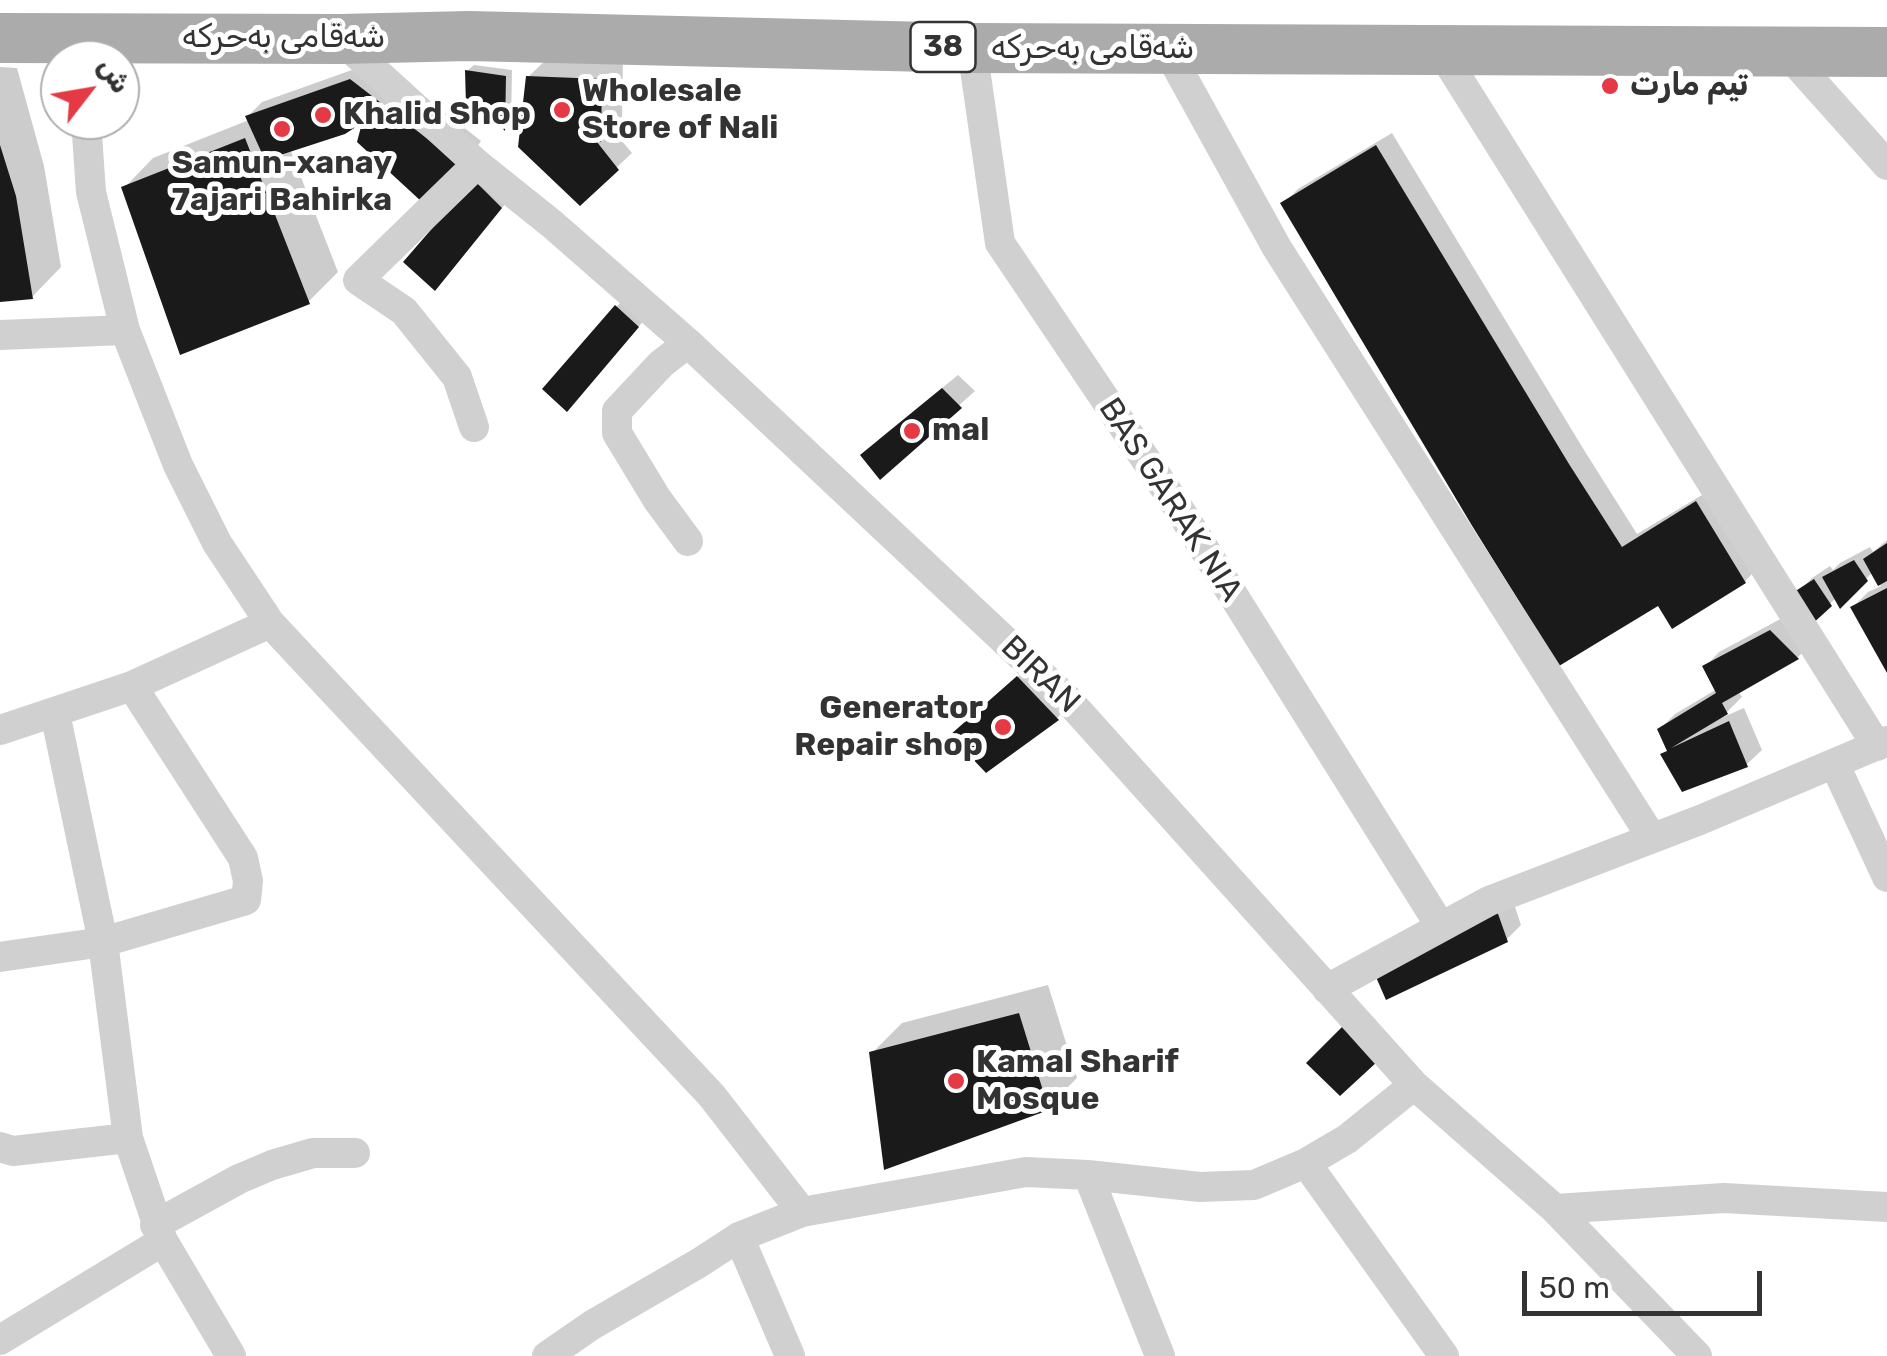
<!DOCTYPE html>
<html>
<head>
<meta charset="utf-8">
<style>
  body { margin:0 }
  #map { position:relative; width:1887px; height:1356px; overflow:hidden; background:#fff; font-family:Rubik,"Noto Sans Arabic",sans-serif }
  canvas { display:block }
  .north { position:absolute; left:40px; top:40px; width:100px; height:100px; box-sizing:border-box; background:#fff; border:2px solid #adadad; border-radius:50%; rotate:59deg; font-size:28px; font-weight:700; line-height:40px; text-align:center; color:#333 }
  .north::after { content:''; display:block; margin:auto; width:35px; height:45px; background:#e63946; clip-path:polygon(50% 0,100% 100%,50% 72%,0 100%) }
  .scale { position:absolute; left:1522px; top:1271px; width:240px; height:45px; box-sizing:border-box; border:5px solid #333; border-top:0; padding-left:12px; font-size:30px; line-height:35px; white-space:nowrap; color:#333; -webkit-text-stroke:8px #fff; paint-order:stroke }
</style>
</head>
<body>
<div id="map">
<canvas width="1887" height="1356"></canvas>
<div class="north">ش</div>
<div class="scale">50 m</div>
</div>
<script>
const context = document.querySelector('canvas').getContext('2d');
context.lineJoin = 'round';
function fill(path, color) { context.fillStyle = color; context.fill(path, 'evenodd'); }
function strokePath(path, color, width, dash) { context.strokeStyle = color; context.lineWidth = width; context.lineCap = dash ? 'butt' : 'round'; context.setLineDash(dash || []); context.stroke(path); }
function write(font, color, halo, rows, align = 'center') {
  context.font = font + ' Rubik,"Noto Sans Arabic",sans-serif'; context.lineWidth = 10; context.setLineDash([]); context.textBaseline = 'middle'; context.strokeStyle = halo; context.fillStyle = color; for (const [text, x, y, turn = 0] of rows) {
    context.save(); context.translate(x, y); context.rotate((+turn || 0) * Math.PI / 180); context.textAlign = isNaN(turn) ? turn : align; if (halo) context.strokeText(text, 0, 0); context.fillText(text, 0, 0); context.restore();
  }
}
const shadow = new Path2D(`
  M551 55 623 57 622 117 611 128 632 153 580 202 528 77Z
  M366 65 395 73 481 141 467 162 367 114 290 149 338 272 308 302 124 188 153 158 249 120 248 116 262 102Z
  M474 65 512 70 511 122 505 127 487 108 467 71Z
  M0 67 17 68 44 166 61 267 32 297 0 299Z
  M1392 133 1584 450 1637 534 1712 489 1760 566 1745 581 1673 625 1659 602 1283 204 1298 189Z
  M475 182 515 192 449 273Z
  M631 293 652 311 581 394 616 307Z
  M958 375 975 391 880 476 878 440Z
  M1887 540V668L1853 607 1868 592 1881 586 1873 572 1840 605 1836 598 1811 622 1797 593 1812 578 1830 566 1833 570 1840 563 1870 547 1873 552Z
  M1786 616 1812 643 1798 657 1738 691 1742 697 1721 718 1744 708 1762 750 1747 764 1663 755 1669 749 1660 729 1675 714 1717 689 1705 667 1719 652Z
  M1041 656 1079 696 1057 718 987 770 953 735Z
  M1512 898 1521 925 1506 940 1387 996Z
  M1048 985 1077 1078 1047 1108 872 1053 902 1023Z`);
const building = new Path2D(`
  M465 70 506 76 505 131 486 111 466 105Z
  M526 76 602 79 601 142H597L619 170 580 206 518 147Z
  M350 79 460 164 423 203 357 142 362 123 345 134 265 160 245 116Z
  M245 138 310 304 180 355 121 187Z
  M0 145 16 196 33 299 0 302Z
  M1376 145 1569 464 1622 547 1696 501 1746 583 1672 629 1658 606 1559 666 1471 524 1280 203Z
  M474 180 502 208 435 291 403 262Z
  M615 305 639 327 567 412 542 389Z
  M942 388 962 408 880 480 860 455Z
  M1887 543V581L1878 586 1863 559Z
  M1854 560 1868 581 1840 609 1822 577Z
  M1814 579 1832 606 1810 626 1794 592Z
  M1887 588V673L1850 607Z
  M1770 630 1799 659 1722 703 1728 714 1671 748 1729 721 1748 767 1682 792 1660 754 1667 751 1657 729 1716 693 1702 666Z
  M1017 676 1059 720 986 773 950 735Z
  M1497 911 1508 942 1386 1000 1372 968Z
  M1019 1013 1049 1110 884 1170 869 1052Z
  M1345 1024 1378 1061 1340 1096 1306 1063Z`);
const street = new Path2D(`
  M340 39 477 164 552 224 688 343 1068 700 1414 1085 1555 1209 1697 1356
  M972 48 1000 243 1181 512 1441 927
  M1167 49 1277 248 1652 838
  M1441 51 1877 746
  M1785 51 1887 165
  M86 120 91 192 125 330 178 465 217 543 270 623 712 1096 802 1212
  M0 335 125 330
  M688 343 661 364 617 411V433L657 499 688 541
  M474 427 457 377 404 311 358 280 477 164
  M55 713 103 942 128 1138 163 1241 231 1356
  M0 730 132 686 270 623
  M1835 765 1887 877
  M0 957 103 942 246 900 248 881 243 858 132 686
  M1327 989 1489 901 1700 820 1887 741
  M0 1147 13 1151 128 1138
  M1306 1163 1444 1356
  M1088 1175 1160 1356
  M1555 1209 1724 1198 1887 1207
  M155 1225 239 1179 272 1165 313 1153H355
  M739 1237 790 1356
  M0 1340 163 1241
  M547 1356 592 1325 699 1263 739 1237 802 1212 1026 1172 1088 1175 1200 1187 1254 1185 1306 1163 1347 1139 1414 1085`);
const primary = new Path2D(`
  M0 38 340 39 469 36 972 48 1887 52`);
const markers = [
  [1610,86,10,"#e63946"],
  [562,110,10,"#e63946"],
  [323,115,10,"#e63946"],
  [282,129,10,"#e63946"],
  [912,431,10,"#e63946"],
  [1003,727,10,"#e63946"],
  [956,1081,10,"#e63946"]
];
const shields = [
  [943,47,65]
];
const shieldNames = [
  ["38",943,47]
];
const streetNames = [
  ["شەقامی بەحرکە",284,38],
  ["شەقامی بەحرکە",1093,49],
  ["BAS GARAK NIA",1170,500,57],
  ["BIRAN",1040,675,44]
];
const poiNames = [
  ["تيم مارت",1630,86],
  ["Wholesale",582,92],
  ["Store of Nali",582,129],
  ["Khalid Shop",343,115],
  ["Samun-xanay",282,164,"center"],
  ["7ajari Bahirka",282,201,"center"],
  ["mal",932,431],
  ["Generator",983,709,"right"],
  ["Repair shop",983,746,"right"],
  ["Kamal Sharif",976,1063],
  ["Mosque",976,1100]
];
fill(shadow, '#0003');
fill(building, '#1a1a1a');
strokePath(street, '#d0d0d0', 30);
strokePath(primary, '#ababab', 50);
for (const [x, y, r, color] of markers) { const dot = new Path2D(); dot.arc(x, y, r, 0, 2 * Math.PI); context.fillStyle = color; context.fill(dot); strokePath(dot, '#fff', 4); }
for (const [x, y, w] of shields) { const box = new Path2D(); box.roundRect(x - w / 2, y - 25, w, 50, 8); context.fillStyle = '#fff'; context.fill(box); strokePath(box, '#333', 2.5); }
write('bold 30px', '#333', null, shieldNames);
write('32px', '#333', '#fff', streetNames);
write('bold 32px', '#333', '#fff', poiNames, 'left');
</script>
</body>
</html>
